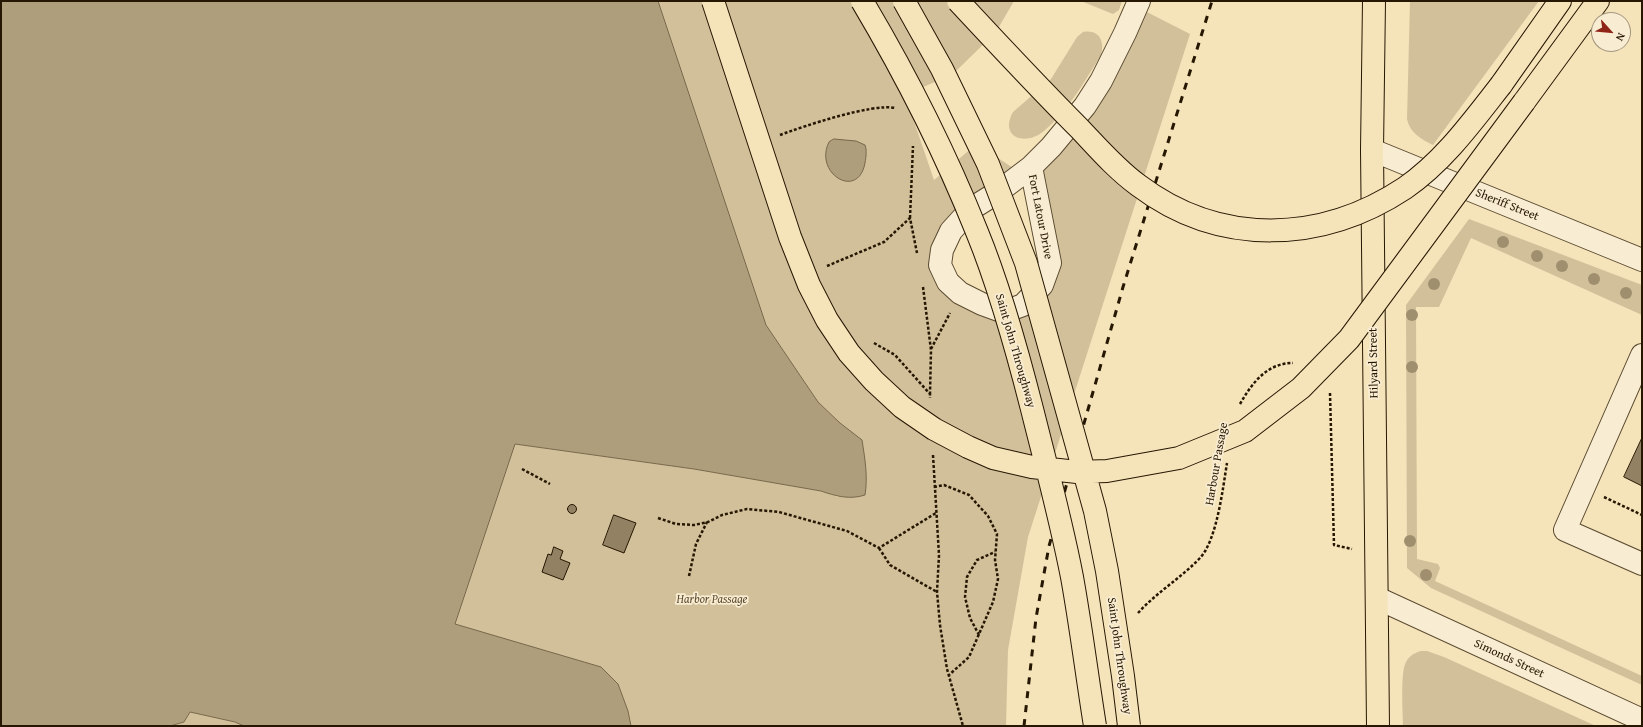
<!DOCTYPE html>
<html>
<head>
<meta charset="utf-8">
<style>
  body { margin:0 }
  #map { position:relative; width:1643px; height:727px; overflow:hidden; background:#f5e3ba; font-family:"Gentium Book Plus",serif }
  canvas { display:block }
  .frame { position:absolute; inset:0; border:2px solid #261702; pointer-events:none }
  .north { position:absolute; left:1591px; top:12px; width:40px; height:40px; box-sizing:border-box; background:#f8edd2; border:1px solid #a4977f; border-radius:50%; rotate:117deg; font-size:11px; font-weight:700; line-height:16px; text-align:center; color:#261702 }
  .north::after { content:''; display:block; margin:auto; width:14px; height:18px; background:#8f2418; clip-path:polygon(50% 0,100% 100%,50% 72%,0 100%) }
</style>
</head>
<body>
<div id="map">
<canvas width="1643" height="727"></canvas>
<div class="frame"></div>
<div class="north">N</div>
</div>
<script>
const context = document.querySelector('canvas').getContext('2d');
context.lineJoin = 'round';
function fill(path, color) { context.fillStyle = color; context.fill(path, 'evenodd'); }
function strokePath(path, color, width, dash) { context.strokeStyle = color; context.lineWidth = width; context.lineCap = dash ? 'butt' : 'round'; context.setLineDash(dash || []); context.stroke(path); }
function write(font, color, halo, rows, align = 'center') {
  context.font = font + ' "Gentium Book Plus",serif'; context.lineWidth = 3.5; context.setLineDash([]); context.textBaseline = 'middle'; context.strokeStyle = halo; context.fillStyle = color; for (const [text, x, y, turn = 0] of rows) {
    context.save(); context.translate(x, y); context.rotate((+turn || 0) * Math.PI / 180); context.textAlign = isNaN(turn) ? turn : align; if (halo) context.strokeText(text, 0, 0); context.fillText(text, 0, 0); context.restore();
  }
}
const green = new Path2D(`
  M658 1H1014L996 32 953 74 905 95 934 180 973 147 991 146 998 158 1022 174 971 209 940 265 1004 312 1042 285 1031 167 1051 147 1137 7 1190 34 1028 537 1008 650 1006 726H631L628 711 455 624 515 444 694 469 821 491 838 497 862 441 840 423 818 402 766 325Z
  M1081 1H1122L1119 10 1113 14Z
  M1410 1H1539L1433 145C1421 139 1410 133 1407 119Z
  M1083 32C1099 29 1105 41 1101 55 1084 82 1069 110 1044 131 1025 147 999 137 1013 112L1051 79 1077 37Z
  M1469 219 1642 285V315L1471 238 1439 307H1416L1417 559 1438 564 1440 568 1435 581 1642 676V685L1431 588 1407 568 1406 305Z
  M1421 651H1427L1444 657 1596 726H1403C1403 712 1400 673 1406 662 1409 656 1414 653 1421 651Z
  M190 712 235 722 244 726H171L184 722Z`);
const water = new Path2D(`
  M1 1H658L766 325 818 402 840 423 862 440C865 459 868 477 865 495 850 500 835 496 821 491L694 469 515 444 455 624 601 667 618 684 628 711 631 726H244L235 722 190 712 184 722 170 726H1Z
  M834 139 856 141 865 145C867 150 866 157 865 163 858 201 813 173 829 142Z`);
const building = new Path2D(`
  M1642 438V486L1624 477Z
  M567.5 509a4.5 4.5 0 1 1 9 0a4.5 4.5 0 1 1-9 0Z
  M614 515 636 523 624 553 603 545Z
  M554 547 563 551 560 559 570 563 563 580 542 572 548 554 551 555Z`);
const path = new Path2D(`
  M780 135C804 126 873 103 895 108
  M910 218 913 146
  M827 266 884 242 910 218 917 253
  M923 287 931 350 930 394
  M874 343 895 355 930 394V398
  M931 349 950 313
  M1330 393 1334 545 1352 549
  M1240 404C1252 383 1267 363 1293 363
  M933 455 939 555 937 592 940 625 947 669 963 726
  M522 469 550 484
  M934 487 944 485 969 495 988 516 997 534 995 560 998 579 993 602 969 657 949 675
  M1604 497 1642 515
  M658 518 676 524 694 525 708 522 722 515 747 509 779 512 847 531 879 548 936 513
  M879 548 890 565 937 592
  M689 576 696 544 707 522
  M1138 613C1157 592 1181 578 1200 558 1217 540 1223 487 1227 463
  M979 635 970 618 965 597 967 577 977 560 995 552`);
const minor = new Path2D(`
  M1372 150 1642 260
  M1031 167 1050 263 1042 285 1023 305 1004 312 982 304 960 293 948 282 940 265 942 250 951 231 971 209 998 192 1031 167 1051 147 1085 106 1101 81 1125 33 1139 1
  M1642 355 1565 530 1642 564
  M1377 598 1642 720`);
const major = new Path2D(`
  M1374 1 1372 150 1378 726`);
const highway = new Path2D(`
  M1501 85 1560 1
  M1524 102 1598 1`);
const rail = new Path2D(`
  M1024 726 1036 618 1049 546 1123 287 1212 1`);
const highwayBridge = new Path2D(`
  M713 1 790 237 809 285 827 320 849 353 874 381 902 407 934 429 968 447 993 458 1032 467 1077 472 1107 471 1179 458 1245 431 1301 388 1349 339 1524 102
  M862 1C906 75 945 152 977 232 1000 288 1017 350 1032 409 1046 465 1061 520 1072 577 1081 627 1087 676 1095 726
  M904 1 942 69 988 164 1026 263 1095 511 1107 571 1123 676 1129 726
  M958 1C998 44 1038 87 1079 128 1098 148 1116 169 1138 185 1220 247 1322 243 1405 188 1444 161 1472 122 1501 85`);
const trees = [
  [1503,242],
  [1537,256],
  [1562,266],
  [1594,279],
  [1434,284],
  [1626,293],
  [1412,315],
  [1412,367],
  [1410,541],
  [1426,575]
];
const streetNames = [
  ["Sheriff Street",1507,205,22],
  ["Fort Latour Drive",1040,217,79],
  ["Saint John Throughway",1015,351,74],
  ["Hilyard Street",1374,363,-91],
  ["Harbour Passage",1217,464,-80],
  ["Saint John Throughway",1119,656,82],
  ["Simonds Street",1509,659,25]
];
const parkNames = [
  ["Harbor Passage",712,600]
];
fill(green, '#d2c09b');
fill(water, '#af9e7b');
strokePath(water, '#78684b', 1);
fill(building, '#928162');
strokePath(building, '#261702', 1);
strokePath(minor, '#5a4a30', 24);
strokePath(major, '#261702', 24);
strokePath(highway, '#261702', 24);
strokePath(path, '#261702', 2.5, [3, 2]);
strokePath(minor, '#f8edd2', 22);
strokePath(major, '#f5e3ba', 22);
strokePath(highway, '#f5e3ba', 22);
strokePath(rail, '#261702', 3, [7, 7]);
strokePath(highwayBridge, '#261702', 24, []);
strokePath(highwayBridge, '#f5e3ba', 22);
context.fillStyle = '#a08f6e';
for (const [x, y] of trees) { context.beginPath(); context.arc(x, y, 6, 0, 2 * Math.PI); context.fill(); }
write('12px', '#261702', '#f8edd2', streetNames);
write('italic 12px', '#5a4a30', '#f8edd2', parkNames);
</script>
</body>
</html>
